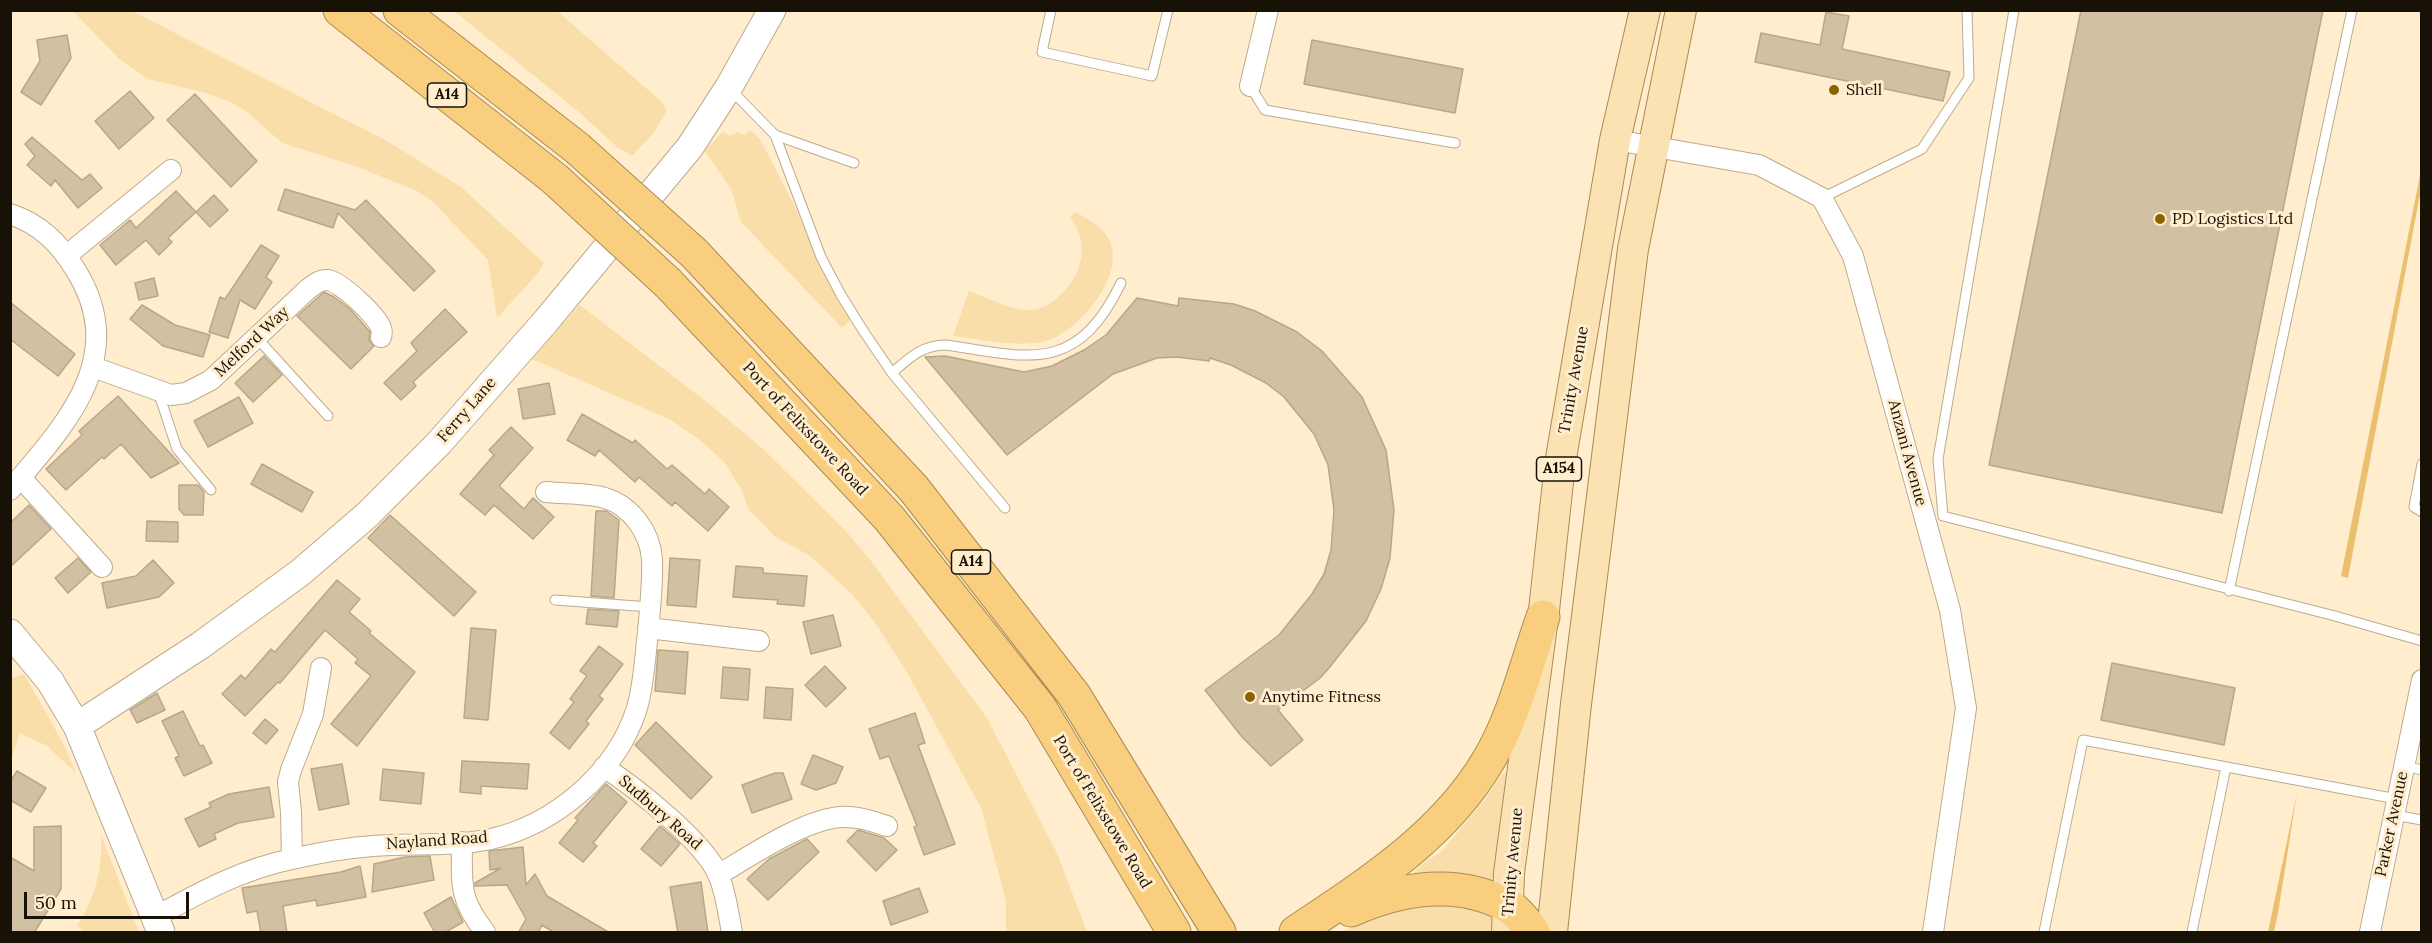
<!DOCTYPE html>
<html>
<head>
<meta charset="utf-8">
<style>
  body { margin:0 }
  #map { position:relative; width:2432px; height:943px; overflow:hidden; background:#ffedcd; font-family:Lora,serif }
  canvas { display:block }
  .frame { position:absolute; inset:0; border:12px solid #171106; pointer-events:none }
  .scale { position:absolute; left:24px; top:892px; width:165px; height:27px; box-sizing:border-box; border:3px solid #171106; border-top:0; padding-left:8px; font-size:18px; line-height:21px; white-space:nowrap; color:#171106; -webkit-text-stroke:4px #ffedcd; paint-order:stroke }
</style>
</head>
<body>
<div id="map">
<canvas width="2432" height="943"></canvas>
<div class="frame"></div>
<div class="scale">50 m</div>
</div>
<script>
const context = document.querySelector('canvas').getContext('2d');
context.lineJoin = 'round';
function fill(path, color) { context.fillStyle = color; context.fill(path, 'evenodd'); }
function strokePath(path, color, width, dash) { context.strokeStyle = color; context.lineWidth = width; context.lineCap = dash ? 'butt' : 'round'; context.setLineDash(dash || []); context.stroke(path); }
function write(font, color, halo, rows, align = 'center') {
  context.font = font + ' Lora,serif'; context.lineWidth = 6; context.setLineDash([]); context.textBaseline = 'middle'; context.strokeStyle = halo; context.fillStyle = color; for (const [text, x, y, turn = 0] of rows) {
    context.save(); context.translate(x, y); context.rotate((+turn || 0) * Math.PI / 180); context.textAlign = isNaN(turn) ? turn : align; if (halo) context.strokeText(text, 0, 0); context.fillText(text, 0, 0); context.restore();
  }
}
const green = new Path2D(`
  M73 11H132L387 141 461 187 544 263 539 272 497 318 488 260 433 202 417 191 355 166 282 143 247 112 228 101 206 93 148 79 119 59Z
  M454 11H557L661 101 667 110 653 134 632 156 617 147 580 113Z
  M750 130 760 139 794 205 819 260 853 317 842 328 741 222 731 189 705 151 723 131 729 136 738 132 745 135Z
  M1076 212C1089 220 1104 227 1110 242 1125 276 1080 329 1049 340 1024 349 979 339 953 336L969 291C987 297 1011 311 1031 310 1043 309 1050 304 1059 296 1083 275 1090 242 1070 217Z
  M580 305 712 406 763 449 845 530 868 557 987 718 1057 853 1087 932H1006V901L981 808 909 676 876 624 853 595 810 556 774 536 763 524 749 510 742 491 725 463 701 441 671 420 532 359Z
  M24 674 63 743 76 773 47 746 20 733 11 759V678Z
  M1512 770 1501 889 1412 875 1422 864 1442 851 1486 798 1502 774Z
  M101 835 139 932H86L77 926C95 896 103 871 101 835Z
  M1431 906 1481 910 1499 919 1498 932H1341L1392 912Z`);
const water = new Path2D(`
  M2421 170V189L2348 578 2341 576Z
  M2297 793 2278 913 2274 932H2268Z`);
const building = new Path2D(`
  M2081 10H2323L2222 513 1989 465Z
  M1826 12 1849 16 1842 49 1950 72 1943 101 1755 62 1761 33 1820 45Z
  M67 35 71 58 41 105 21 92 40 61 37 40Z
  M1312 40 1463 69 1455 113 1304 84Z
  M130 91 154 118 119 149 95 121Z
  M195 94 257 161 231 187 167 120Z
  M32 137 82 180 90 174 102 188 78 208 55 180 51 186 27 165 35 156 25 144Z
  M285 189 355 210 366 200 435 271 414 291 338 213 333 228 278 210Z
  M176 191 196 212 168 238 172 242 159 255 146 240 116 265 100 245 130 220 136 228Z
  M214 195 228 210 210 227 196 212Z
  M261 245 279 256 266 277 272 282 255 309 240 300 228 338 209 332 220 297 225 299Z
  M154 278 158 296 139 300 135 283Z
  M324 292 334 297 350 309 370 332 369 340 374 346 351 369 297 316Z
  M1137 298 1178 306 1179 298 1234 304 1255 311 1297 332 1322 351 1362 397 1386 450 1394 510 1390 558 1381 589 1366 621 1329 668 1320 678 1278 710 1303 740 1271 766 1242 737 1205 690 1279 635 1312 594 1324 574 1331 550 1334 510 1328 465 1314 434 1284 397 1266 383 1231 365 1210 358 1209 361 1177 357 1157 358 1113 374 1007 455 925 357 945 356 1024 372 1052 366 1084 350 1106 335Z
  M10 302 75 354 58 376 10 339Z
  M142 305 175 325 210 335 203 357 163 346 130 319Z
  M445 309 467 332 413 382 416 386 401 400 384 383 417 351 411 343Z
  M264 356 282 375 253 402 235 383Z
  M549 383 555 414 523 419 518 389Z
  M118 396 179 463 151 478 121 444 104 459 102 457 66 490 46 469 82 435 79 431Z
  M239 397 253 423 208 447 194 421Z
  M582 414 633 443 635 440 667 469 672 465 705 494 709 489 729 507 708 531 675 502 672 506 639 477 635 482 599 450 595 456 567 440Z
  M511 427 533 448 499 486 524 509 533 498 554 517 533 539 494 505 485 515 460 494 494 455 489 450Z
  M262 464 313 492 302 512 251 484Z
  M179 485H198L204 492 203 515H184L179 509Z
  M29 505 51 529 10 567V523Z
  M596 511H606L619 520 614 598 591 596Z
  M390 515 476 592 454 616 368 538Z
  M147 521 178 522V542L146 541Z
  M78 558 91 572 68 593 55 578Z
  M670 558 700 560 696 607 667 605Z
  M153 560 174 583 159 597 107 608 102 583 136 576Z
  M736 566 763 568V573L807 576 804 606 777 604 778 600 733 597Z
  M337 580 360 599 349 612 371 631 369 633 415 672 357 746 331 724 371 676 355 663 358 659 325 630 280 683 278 682 245 716 222 694 241 675 245 679 271 649 275 652Z
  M588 609 619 611 617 627 586 624Z
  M833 615 841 646 811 654 803 622Z
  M471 628 496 630 488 720 464 718Z
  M599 646 623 664 599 696 603 699 586 721 589 724 569 749 550 733 574 702 570 699 587 676 580 671Z
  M658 650 688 652 685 694 655 691Z
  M2112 663 2235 688 2224 745 2101 720Z
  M825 666 846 688 826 707 805 685Z
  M723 667 750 669 748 700 721 698Z
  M766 687 793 689 791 720 764 718Z
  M157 693 165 710 137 723 130 710Z
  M183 711 200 746 203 745 212 763 184 776 175 758 179 756 162 721Z
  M915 713 925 743 918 745 955 844 924 855 914 827 917 826 889 756 880 759 869 729Z
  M265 719 278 730 266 744 253 733Z
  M656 722 712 777 691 799 635 745Z
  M813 755 843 767 836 783 816 790 801 784Z
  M462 761 529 764 527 789 481 786V794L460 792Z
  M342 764 349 804 319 810 311 769Z
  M383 769 424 773 421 804 380 800Z
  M17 771 46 788 31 812 10 800V782Z
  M775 773H783L792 799 752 813 742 785Z
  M606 784 627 802 593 843 597 846 583 862 559 843 578 820 575 818Z
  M269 787 274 817 238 823 214 834 216 839 199 847 185 819 211 807 209 803 229 794Z
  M61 826V889L34 933H10V857L34 871V827Z
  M660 826 680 844 661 866 641 849Z
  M858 830 884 838 897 850 876 871 847 841Z
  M807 839 819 852 768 900 747 879 769 859Z
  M523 847 526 885 535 874 547 896 610 933H555L542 925 538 933H518L526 919 507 885 475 886V883L501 868 490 870 489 851Z
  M430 856 434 880 372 892 374 864 405 857Z
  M360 866 366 897 317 906 316 900 283 906 287 933H261L257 911 247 913 242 888 341 872Z
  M701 882 708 933H678L670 887Z
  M919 888 928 912 891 925 883 901Z
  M451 897 463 922 444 933H435L424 913Z`);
const lane = new Path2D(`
  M1051 10 1042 52 1152 76 1168 10
  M2014 10 1938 459 1943 516 2335 616 2422 641
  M1250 86 1265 110 1455 143
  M730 89 775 135 821 257 841 295 864 332 892 373 1005 508
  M775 135 854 163
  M1822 198 1922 149 1969 78 1967 10
  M257 338 328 416
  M892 373C909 358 922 345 946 345 1030 358 1077 374 1121 283
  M158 391 177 449 211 490
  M2422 464 2414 507 2422 512
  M2229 591 2352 10
  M555 600 650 607
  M2404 766 2422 770
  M2394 815 2422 820
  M2044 932 2083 740 2397 799
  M2192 932 2226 767`);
const street = new Path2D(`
  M1250 86 1268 10
  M1615 140 1759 165 1822 198 1853 256 1950 610 1966 708 1933 932
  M10 214C40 224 59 243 75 269 131 357 65 425 10 490
  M66 256 171 170
  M93 367 171 395 186 393 211 380 307 290C313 285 320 279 328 280 341 282 377 316 381 328 382 330 382 335 381 337
  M21 478 102 567
  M648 628 759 641
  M604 767C636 788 702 840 718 874 726 892 728 913 732 932
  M462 842C462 883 458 898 485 932
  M292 859 291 812 288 782 291 770 313 714 321 668
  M718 875C750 856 805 819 841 817 857 816 871 821 887 826
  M155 917C199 893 242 869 292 859 318 853 346 848 373 846 411 843 453 847 491 839 556 824 617 772 637 708 644 684 645 657 648 632 650 608 653 583 652 559 650 532 631 506 605 498 587 493 565 494 546 492
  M2370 932 2422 680`);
const secondary = new Path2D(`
  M10 633 50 681 77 726 161 932
  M77 726 201 645 301 572 367 515 439 443 546 321 690 147 729 87 772 10`);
const primary = new Path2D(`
  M1507 932 1509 873 1544 610 1560 464 1615 140 1645 10
  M1552 932 1576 704 1633 249 1681 10`);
const highway = new Path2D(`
  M340 10 555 179
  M400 10 577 148
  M694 253 914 489 1074 695 1219 932
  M668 283 889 518 1040 708 1174 932
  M1351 910C1400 888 1458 878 1508 906 1518 911 1526 923 1533 932
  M1296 932C1366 885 1443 837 1488 761 1514 718 1526 665 1543 617`);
const highwayBridge = new Path2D(`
  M577 148 694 253
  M555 179 668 283`);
const markers = [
  [1834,90,6,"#896300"],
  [2160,219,6,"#896300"],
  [1250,697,6,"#896300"]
];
const shields = [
  [447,95,39],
  [1559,469,45],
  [971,562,39]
];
const shieldNames = [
  ["A14",447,95],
  ["A154",1559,469],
  ["A14",971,562]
];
const poiNames = [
  ["Shell",1846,90],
  ["PD Logistics Ltd",2172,219],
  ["Anytime Fitness",1262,697]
];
const streetNames = [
  ["Melford Way",252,342,-43],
  ["Trinity Avenue",1574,380,-80],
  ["Ferry Lane",467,410,-49],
  ["Port of Felixstowe Road",805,429,47],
  ["Anzani Avenue",1907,453,75],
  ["Port of Felixstowe Road",1102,812,59],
  ["Sudbury Road",660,813,41],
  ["Parker Avenue",2392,824,-78],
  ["Nayland Road",437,841,-4],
  ["Trinity Avenue",1513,862,-85]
];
fill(green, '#fadeaa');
fill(water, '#eac070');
fill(building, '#d1c0a1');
strokePath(building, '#b8a788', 1.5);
strokePath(lane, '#bdac8d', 11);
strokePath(street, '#bdac8d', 22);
strokePath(secondary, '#bdac8d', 29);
strokePath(primary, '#aa8c54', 32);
strokePath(highway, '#aa8c54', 35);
strokePath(lane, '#fff', 9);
strokePath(street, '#fff', 20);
strokePath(secondary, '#fff', 27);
strokePath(primary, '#fbe2b2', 30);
strokePath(highway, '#f9ce7e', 33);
strokePath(highwayBridge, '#aa8c54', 35, []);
strokePath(highwayBridge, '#f9ce7e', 33);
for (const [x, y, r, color] of markers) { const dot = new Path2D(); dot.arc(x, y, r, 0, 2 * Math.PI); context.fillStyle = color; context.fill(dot); strokePath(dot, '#ffedcd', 2); }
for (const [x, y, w] of shields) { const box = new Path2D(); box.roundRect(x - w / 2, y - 12, w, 24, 4.5); context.fillStyle = '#ffedcd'; context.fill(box); strokePath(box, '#171106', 1.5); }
write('bold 15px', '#171106', null, shieldNames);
write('16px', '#171106', '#ffedcd', poiNames, 'left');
write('16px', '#171106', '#ffedcd', streetNames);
</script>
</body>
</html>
